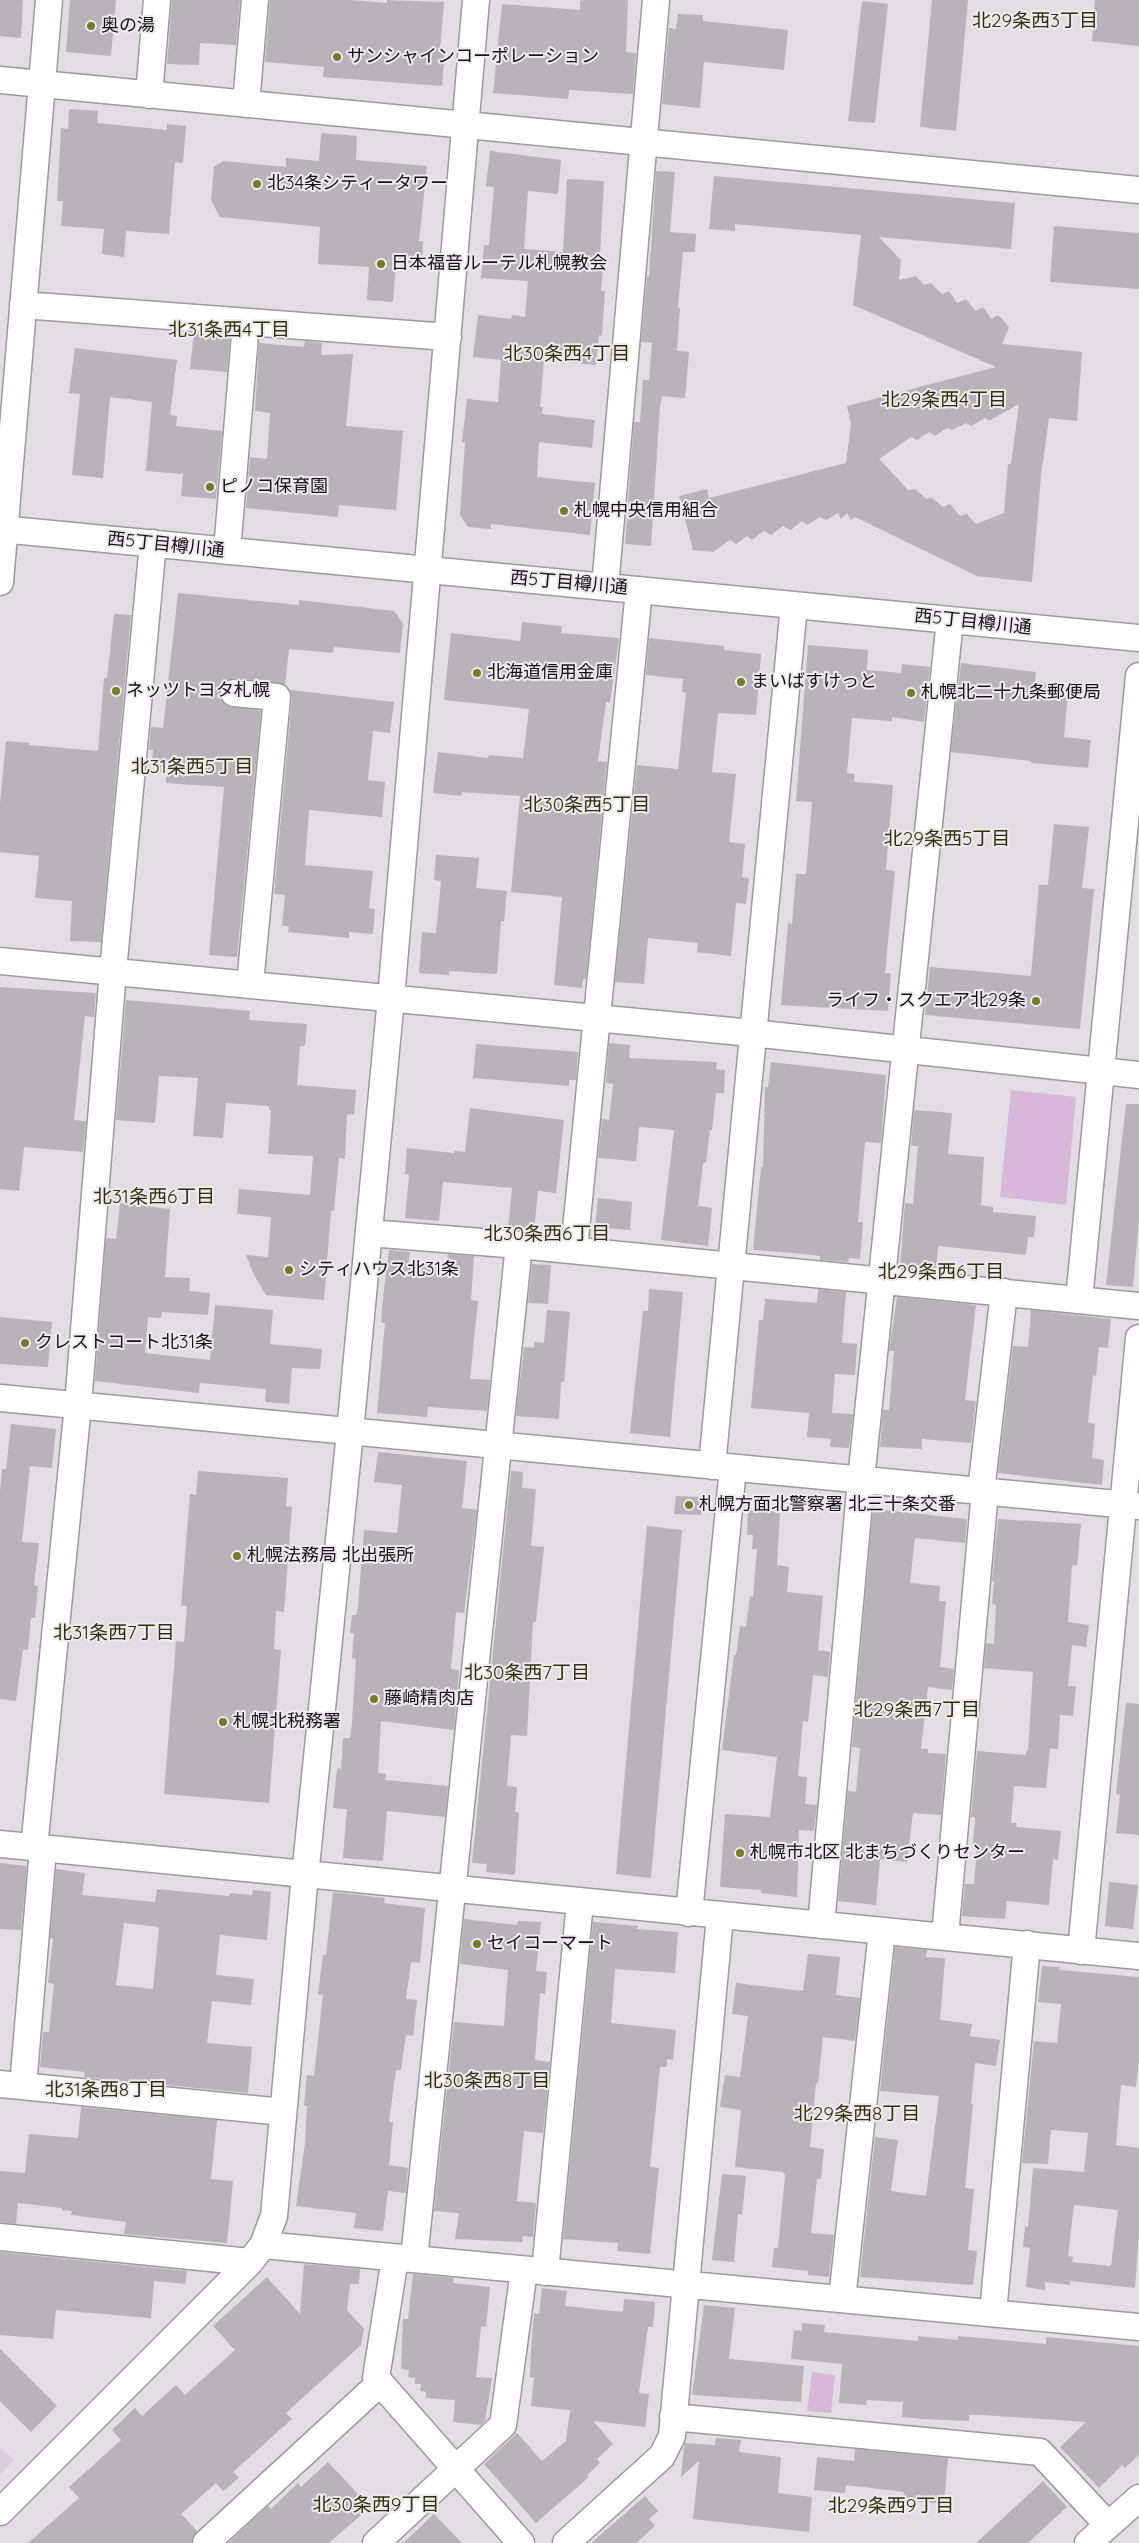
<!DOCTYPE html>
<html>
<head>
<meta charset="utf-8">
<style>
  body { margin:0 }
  canvas { display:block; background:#e1dde2 }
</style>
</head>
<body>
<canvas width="1139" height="2543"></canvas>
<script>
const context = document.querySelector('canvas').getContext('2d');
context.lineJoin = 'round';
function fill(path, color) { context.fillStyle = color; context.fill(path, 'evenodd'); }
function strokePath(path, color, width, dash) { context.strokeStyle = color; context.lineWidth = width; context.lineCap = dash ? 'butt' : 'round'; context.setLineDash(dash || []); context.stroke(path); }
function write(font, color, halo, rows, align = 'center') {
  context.font = font + ' Quicksand,"Noto Sans JP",sans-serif'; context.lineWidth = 4; context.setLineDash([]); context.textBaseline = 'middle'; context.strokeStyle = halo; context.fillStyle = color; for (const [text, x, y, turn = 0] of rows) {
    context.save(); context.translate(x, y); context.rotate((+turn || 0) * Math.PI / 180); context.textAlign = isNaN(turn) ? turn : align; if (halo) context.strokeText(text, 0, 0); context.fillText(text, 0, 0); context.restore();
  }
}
const built = new Path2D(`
  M0 2447 14 2460 0 2475Z`);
const green = new Path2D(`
  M1011 1090 1076 1097 1066 1205 1000 1197Z
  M812 2372 835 2375 831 2413 807 2411Z`);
const building = new Path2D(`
  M0 0H23L21 38 0 36Z
  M70 0H116L111 56 66 52Z
  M172 0H240L236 45 200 43 199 65 167 64Z
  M270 0H351L387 3V0L444 2 440 49 445 50 442 86 323 77 324 67 265 62Z
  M584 0H628L626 52 636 53 633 94 569 90 568 99 493 93 502 4 580 10V1Z
  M932 0H968L956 131 920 127Z
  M1095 0H1139V46L1092 41Z
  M862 1 888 4 875 123 848 121Z
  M678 14 703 15V21L788 30 784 70 704 62 700 108 662 104 669 28 676 29Z
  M69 109 98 111 97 123 167 130V124L186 126 183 163 175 162 169 234 126 231 124 257 102 254 104 229 61 226 63 201H57L60 148 61 128 68 129Z
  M321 133 357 136 356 160 427 166 419 241H423L422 264 396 262 393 302 367 300 369 267 318 264 320 227 220 217 211 200 214 167 223 161 286 167V158L319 161Z
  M490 151 561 160 558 194 528 191 524 249 563 252 567 179 604 181 600 256H604L601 291H605L602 336 599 335 596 365 544 360 540 407H543L542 414 595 420 592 448 539 442 537 477 595 483 590 535 491 524V529L468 527 460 515 465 442H462L467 399 498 402 501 360 473 357 478 315 511 319 512 315 525 317 528 281 481 278 484 245H489L494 187 486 186Z
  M656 171 675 172 670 232 696 234 695 252H683L678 307 680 308 677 351 689 352 685 398 662 396 660 406 651 546 625 544 634 422H640L643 380H649L652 343 641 342 647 277H649Z
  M714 176 1015 203 1011 249 879 237 901 260 899 280 916 276 924 285 931 283 942 294 949 291 957 303 966 299 975 311 983 307 991 319 998 315 1009 327 1002 344 1082 352 1077 421 1049 418 1041 476 1032 582 977 576 855 517 851 520 847 513 841 519 838 513 826 520 820 517 807 525 802 521 791 530 783 526 771 535 764 531 752 540 747 536 736 544 730 540 713 552 693 550 679 496 707 489 709 498 846 463 851 424 847 406 996 367 853 305 861 235 735 224V231L709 229ZM1019 404 1011 464H1008L1004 513 976 524 967 514 960 516 950 504 943 507 932 498 926 499 915 489 908 490 879 459 911 437 917 440 929 432 935 436 947 428 952 430 966 423 971 426 985 418 989 421Z
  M1054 226 1139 233V289L1050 282Z
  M194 333 230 336 227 372 190 369Z
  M305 341 322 343 321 355 353 354 346 426 403 431 396 510 339 505 338 517 246 508 250 457 267 459 270 413 255 411 259 343 304 347Z
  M75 348 177 360 170 415 177 416 176 426 222 431 216 499 181 496 183 474 146 471 152 402 110 397 103 478 72 475 80 394 69 393Z
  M178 593 299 605V600L394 611 403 623 400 653 334 647 333 653 289 649 285 684 235 678 227 680 222 685 220 699 226 705 261 711 237 957 209 955 224 787 166 783V772L157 771V763L152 762 153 750H149L151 727 163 728Z
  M114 614 131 615 101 942 70 941 72 901 35 898 39 856 0 852V803L6 741 30 743 29 745 98 751 104 678H107Z
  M522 622 562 626 561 633 619 638 610 703 606 702 598 761 607 762 586 979H583L582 988 554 985 562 897 511 892 520 796 462 792 461 796 433 793 438 752 488 758 489 755 523 758 529 709 444 700 451 633 520 641Z
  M649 638 724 646V650L761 654 756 715 718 713 712 772 736 774 729 842 745 844 742 877 749 878 746 904 736 903 731 956 697 952 698 943 648 938 644 984 615 982 637 765 678 769 686 693 682 692 683 679 646 675Z
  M808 645 868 650 867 670 901 673 902 664 930 667 924 722 892 717V721L852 718 847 773 855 774 854 782 893 785 886 870 895 871 885 973H891L888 1011 781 1005 788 923 792 924 796 874H806L812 802 796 801Z
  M961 663 1036 672 1035 682 1069 685 1064 737 1091 740 1088 768 1031 763V761L951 752Z
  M290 690 394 702 390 733 373 731 368 780 385 782 382 817 309 810 305 865 373 871 369 908 375 909 373 934 349 932V938L288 932 289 926H282L285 895 274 894 292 698Z
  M1054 824 1089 827 1082 888 1094 889 1080 1029 925 1015 930 967 1031 976 1039 885H1048Z
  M436 855 479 858 476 888 507 891 504 921H501L497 974 449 971V975L419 973 422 932 436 933 441 881 434 880Z
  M0 987 96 993 94 1017 85 1016 74 1120 86 1121 83 1152 24 1147 19 1191 0 1189Z
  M126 1000 250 1011 249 1020 307 1024 305 1046H300L297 1085 356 1090 354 1115 347 1114 345 1159 339 1158 334 1211H331L324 1300 266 1295 254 1275 246 1255 268 1257 271 1217 237 1214 239 1189 310 1195 313 1156 268 1154 271 1110H269V1106L226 1103 223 1138 193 1136 198 1078 159 1076 155 1123 116 1120Z
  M609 1043 630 1045 629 1058 717 1062 716 1069 725 1070 724 1093H716L712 1130H710L706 1163H703L698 1206 712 1208 708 1246 661 1240 674 1130 639 1127 636 1161 598 1158 602 1119 609 1120 613 1084 606 1083Z
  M476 1044 578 1052 576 1080H569V1086L473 1078Z
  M771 1062 886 1075 881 1143 865 1142 858 1222H863L860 1259 849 1258 848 1262 820 1260V1256L794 1253 753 1250 761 1167H763L765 1087H768Z
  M1126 1104H1139V1220L1133 1287 1106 1285Z
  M470 1108 564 1120 556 1193 538 1191 534 1231 508 1229 512 1188 443 1182 439 1221 405 1218 409 1175 405 1174 407 1148 454 1153V1151L465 1152Z
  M914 1110 952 1113 948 1154 984 1157 981 1205 993 1207V1212L1036 1216 1034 1237H1028L1026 1255 938 1246 936 1271 900 1267 905 1203 913 1204 918 1146H911Z
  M598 1198 632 1202 630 1230 595 1227Z
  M120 1203 170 1209 165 1277 190 1278 189 1291 210 1293 208 1315 162 1312 161 1318 148 1317 145 1353 210 1360 215 1305 273 1310 270 1344 322 1349 320 1369 292 1368 289 1404 265 1402 266 1389 200 1383 199 1393 95 1381 106 1238 116 1239Z
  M389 1250 410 1252 408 1265 447 1268 448 1254 474 1256 471 1300 478 1301 470 1379 490 1380 487 1411 428 1407 427 1417 377 1413 385 1323H381L383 1298Z
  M532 1264 551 1265 548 1304 528 1303Z
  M649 1289 683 1292 670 1437 630 1433 643 1311H648Z
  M818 1289 846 1292 842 1343 857 1344 855 1375 835 1374 832 1413 853 1414 849 1448 830 1447 831 1439 807 1437 809 1413 751 1408 759 1320H763L765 1299 817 1303Z
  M897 1297 976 1305 965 1400 976 1401 971 1443 922 1439V1449L880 1447 883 1410H889L894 1351H889Z
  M547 1310 570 1312 564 1382H561L559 1419 516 1416 524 1347 534 1348 535 1342 544 1343Z
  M1031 1310 1111 1319 1108 1348 1099 1347 1096 1376 1093 1375 1088 1423 1095 1424 1092 1458 1104 1460 1102 1485 998 1473 1013 1346 1028 1347Z
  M0 1317 52 1322 48 1367 0 1364Z
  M11 1424 56 1429 52 1468 30 1466 22 1542 39 1543 34 1585 38 1586 35 1618 31 1617 28 1650 23 1649 16 1701 0 1699V1491L2 1469H6Z
  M378 1452 467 1461 462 1508 477 1510 464 1613 456 1612 451 1669 459 1670 454 1730 381 1721 378 1773 386 1774 385 1780 448 1786 445 1817 387 1811 383 1861 343 1858 347 1809 333 1808 337 1768 341 1769 343 1738H350L352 1722 356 1659 352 1658 354 1633H350L352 1615H356L358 1607 364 1530 397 1533 402 1485 374 1482Z
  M198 1471 288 1478 286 1506 292 1507 284 1612 276 1611 274 1649 281 1650 269 1803 164 1794 176 1641 184 1642 187 1606H181L190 1494 196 1495Z
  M511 1471 523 1472 522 1488 536 1489 531 1546 544 1547 536 1622H533L527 1736 511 1735 507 1786 517 1787 515 1812 519 1813 515 1875 486 1872 487 1864 472 1863Z
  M676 1496 702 1497 701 1515 674 1514Z
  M873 1509 967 1519 965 1543 915 1538 910 1583 940 1586 939 1601H946L940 1667 954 1669 952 1690 928 1687 921 1749H928V1753L946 1754 941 1815 913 1813 907 1862 880 1859 876 1905 838 1901 848 1791 856 1792 860 1748 852 1747Z
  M748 1510 780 1512 777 1565 789 1567 787 1592 823 1596 818 1650 830 1652 828 1677 813 1675 808 1722 803 1721 798 1776 807 1777 805 1804 817 1805 814 1831 799 1830 797 1897 761 1893V1890L720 1887 725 1814 770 1817 777 1757 722 1750 734 1655H736L740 1626 746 1627 750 1596 753 1597 757 1549H752L753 1535H747Z
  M998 1519 1081 1524 1077 1566 1072 1565 1068 1622 1089 1625 1086 1647 1072 1645 1068 1686H1076L1073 1716 1060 1715 1058 1749 1050 1748 1046 1788 1014 1786 1011 1823H1017L1016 1827 1061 1831 1058 1860 1053 1859 1049 1905 1007 1901 1005 1919 962 1916 965 1884H974L977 1846 973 1845 975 1817H971L977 1751 1026 1755V1751H1028L1033 1672 984 1668 986 1643 994 1644 996 1605 992 1604 994 1581H992Z
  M647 1526 682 1530 651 1878 616 1874Z
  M1126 1703 1139 1704V1835L1116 1833 1120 1795 1116 1794Z
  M0 1863 27 1866 21 1930 0 1929Z
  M56 1869 85 1873 82 1895 155 1902 157 1889 229 1896 230 1893 252 1895 253 1890 271 1892 267 1940 220 1935 216 1975 254 1979 251 2005 212 2001 207 2043 252 2047 248 2093 84 2077 85 2072 40 2067 43 2032H49L54 1984 48 1983 53 1939 50 1938ZM124 1923 159 1927 153 1989 116 1985Z
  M1109 1882 1138 1885 1133 1929 1105 1926Z
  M333 1892 385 1898 384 1903 425 1908 420 1963 411 1962 406 1999 417 2000 413 2036 406 2035 401 2070H396L389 2122H393L389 2165 408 2168 406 2193 388 2191 383 2231 354 2228 356 2213 296 2206 305 2143 307 2106 304 2105 307 2075 314 2076 323 1995 318 1994 323 1955H326Z
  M464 1919 517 1925 518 1921 541 1922 536 1971 547 1972 545 1994 540 1993 535 2060 550 2062 543 2133 524 2131 517 2201 536 2203 533 2237 523 2236 522 2242 455 2239 459 2213 434 2211 454 2022 504 2026 508 1970 460 1964Z
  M593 1922 638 1926 637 1929 678 1932 675 1973 615 1969 611 2023 676 2030 673 2060 667 2059V2067H660L650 2167 659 2168 650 2254 617 2251 618 2243 563 2239Z
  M895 1947 927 1950 926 1957 945 1958 940 2020 972 2024 970 2036 1000 2040 996 2066 975 2063 971 2104H973L965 2188 974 2189 968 2250 977 2251 973 2285 860 2277 875 2137 898 2140 891 2191 926 2196 939 2096 880 2091Z
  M808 1954 840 1957 836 1995 860 1998 855 2041 823 2037 818 2084 816 2083 810 2147 824 2149 821 2179H817L811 2233 834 2235 829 2277 808 2275V2271L772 2267 774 2248H778L785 2175 783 2172 735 2167 741 2110 720 2107 725 2075 740 2077 748 2016 732 2014 736 1983 803 1991Z
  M1042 1966 1060 1967 1059 1970 1139 1977V2059L1136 2087 1121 2085 1116 2145 1139 2148V2232L1135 2288 1071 2281 1070 2285 1045 2282V2290L1026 2287 1030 2248 1023 2247 1025 2226 1028 2227 1033 2168 1084 2172 1088 2133 1051 2130 1048 2164 1022 2163 1034 2041 1057 2043 1061 2004 1038 2002ZM1074 2205 1118 2210 1111 2266 1072 2262 1073 2257 1068 2256Z
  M81 2107 217 2120 211 2179 233 2181 227 2243 124 2234 126 2222 71 2215 72 2211 62 2210V2208L18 2203 16 2224 0 2222V2171L25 2173 29 2134 78 2138Z
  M722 2174 746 2176 742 2215 738 2214 734 2262 712 2260Z
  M0 2252 187 2271 185 2284 154 2281 151 2318 56 2310 53 2339 0 2335Z
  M304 2264 360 2269 359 2284H350L347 2310 364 2329 361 2345 286 2413 292 2419 233 2472 239 2478 223 2491 216 2483 181 2514 197 2531 191 2543H28L79 2498 69 2487 121 2440 112 2430 135 2408 142 2416 176 2385 185 2395 235 2350 213 2326 267 2277 300 2314Z
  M413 2274 454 2278 453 2283 490 2287 486 2327 481 2326 476 2377 492 2378 485 2421 481 2425 453 2422 455 2400 426 2398V2392L420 2391 421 2384H415V2378L408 2377 409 2370 401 2369 403 2319H408Z
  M542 2288 567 2291 565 2306 623 2312 624 2299 655 2302 653 2327H648L639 2393 649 2394 645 2427 593 2421 613 2444 597 2459 600 2463 587 2475 589 2477 536 2523 484 2464 517 2433 542 2461 566 2441 570 2410 531 2406 534 2377H530L531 2352 534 2313 539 2314Z
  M704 2305 735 2308 729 2359 804 2366 801 2402 692 2395Z
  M802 2323 825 2325 824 2332 918 2341V2336L958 2340V2336L1046 2344V2337L1139 2346V2455L1125 2468 1122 2465 1099 2488 1060 2447 1086 2422 984 2415H969V2421L923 2419 902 2417 903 2402 867 2400 866 2405 839 2403 842 2364 791 2359 794 2330 802 2331Z
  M0 2349 57 2406 31 2432 0 2401Z
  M716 2438 741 2440 739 2452 781 2457 778 2493 812 2497 809 2532 693 2519 699 2461 681 2477 684 2446 685 2443 715 2445Z
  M855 2449 948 2458 944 2504 903 2500 904 2492 846 2485 845 2493 814 2490 817 2457 854 2461Z
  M328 2462 370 2507 329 2543H228L268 2506 271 2509 298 2483 301 2487Z
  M1043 2481 1067 2507 1028 2543H976Z
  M645 2496 658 2511 649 2519 655 2526 636 2543H591Z
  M434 2514 462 2543H403Z`);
const minor = new Path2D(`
  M0 80 1139 190
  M149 95 157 0
  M246 104 255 0
  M23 305 448 337
  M0 529 1139 638
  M227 551 246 323
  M0 582 49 0
  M605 587 656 0
  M234 693 277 697 250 984
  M0 961 752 1033 1139 1075
  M369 1233 519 1245 1139 1306
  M574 1250 639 590
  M1079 1300 1139 676
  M0 1398 1139 1506
  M712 1466 794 605
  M981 1491 1004 1292
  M0 1844 1139 1956
  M34 1848 78 1405 113 971 153 543
  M689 1913 733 1468
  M821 1925 861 1480 950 620
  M945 1936 985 1491
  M1081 1951 1139 1338
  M0 2084 283 2112
  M23 2086 43 1849
  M0 2237 250 2262
  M263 2245 1139 2327
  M395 2258 376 2378 521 2543
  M414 2259 519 1245
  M545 2272 580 1902
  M842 2299 882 1931
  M993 2313 1027 1944
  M673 2417 1040 2452 1108 2525
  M0 2512 250 2262 263 2245 274 2216 303 1896 350 1432 391 998 476 0
  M206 2543 380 2383
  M376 2543 503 2425 524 2270
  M566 2543 662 2456 672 2436 720 1916
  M1088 2543 1139 2498`);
const markers = [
  [91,26,5,"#747c27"],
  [337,57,5,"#747c27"],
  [257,184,5,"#747c27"],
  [381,264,5,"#747c27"],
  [210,487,5,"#747c27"],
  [564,511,5,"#747c27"],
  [477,673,5,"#747c27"],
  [741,682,5,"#747c27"],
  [116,691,5,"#747c27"],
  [911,693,5,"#747c27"],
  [1036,1001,5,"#747c27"],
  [289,1270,5,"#747c27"],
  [25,1343,5,"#747c27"],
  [689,1505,5,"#747c27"],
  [237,1556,5,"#747c27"],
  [374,1699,5,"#747c27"],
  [223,1722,5,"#747c27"],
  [740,1853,5,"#747c27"],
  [477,1944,5,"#747c27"]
];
const poiNames = [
  ["奥の湯",101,26],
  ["サンシャインコーポレーション",347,57],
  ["北34条シティータワー",267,184],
  ["日本福音ルーテル札幌教会",391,264],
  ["ピノコ保育園",220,487],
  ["札幌中央信用組合",574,511],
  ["北海道信用金庫",487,673],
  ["まいばすけっと",751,682],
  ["ネッツトヨタ札幌",126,691],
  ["札幌北二十九条郵便局",921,693],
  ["ライフ・スクエア北29条",1026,1001,"right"],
  ["シティハウス北31条",299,1270],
  ["クレストコート北31条",35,1343],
  ["札幌方面北警察署 北三十条交番",699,1505],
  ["札幌法務局 北出張所",247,1556],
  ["藤崎精肉店",384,1699],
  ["札幌北税務署",233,1722],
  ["札幌市北区 北まちづくりセンター",750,1853],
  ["セイコーマート",487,1944]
];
const streetNames = [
  ["西5丁目樽川通",166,545,6],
  ["西5丁目樽川通",569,583,5],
  ["西5丁目樽川通",973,622,6]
];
const neighbourhoodNames = [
  ["北29条西3丁目",1035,21],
  ["北31条西4丁目",229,330],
  ["北30条西4丁目",567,354],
  ["北29条西4丁目",944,400],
  ["北31条西5丁目",192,767],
  ["北30条西5丁目",587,805],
  ["北29条西5丁目",947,839],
  ["北31条西6丁目",154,1197],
  ["北30条西6丁目",547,1234],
  ["北29条西6丁目",941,1272],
  ["北31条西7丁目",114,1633],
  ["北30条西7丁目",527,1673],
  ["北29条西7丁目",917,1710],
  ["北30条西8丁目",487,2081],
  ["北31条西8丁目",106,2090],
  ["北29条西8丁目",857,2114],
  ["北30条西9丁目",376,2505],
  ["北29条西9丁目",891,2506]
];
fill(built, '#dacfda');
fill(green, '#d7b8d8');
fill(building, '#b8b3b8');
strokePath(minor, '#9e999e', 29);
strokePath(minor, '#fff', 26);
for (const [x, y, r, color] of markers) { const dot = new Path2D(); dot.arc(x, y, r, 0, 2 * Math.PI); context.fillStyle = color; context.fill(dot); strokePath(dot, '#efeaef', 2); }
write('18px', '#141214', '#efeaef', poiNames, 'left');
write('18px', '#141214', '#efeaef', streetNames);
write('19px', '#2d3108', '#efeaef', neighbourhoodNames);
</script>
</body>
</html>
